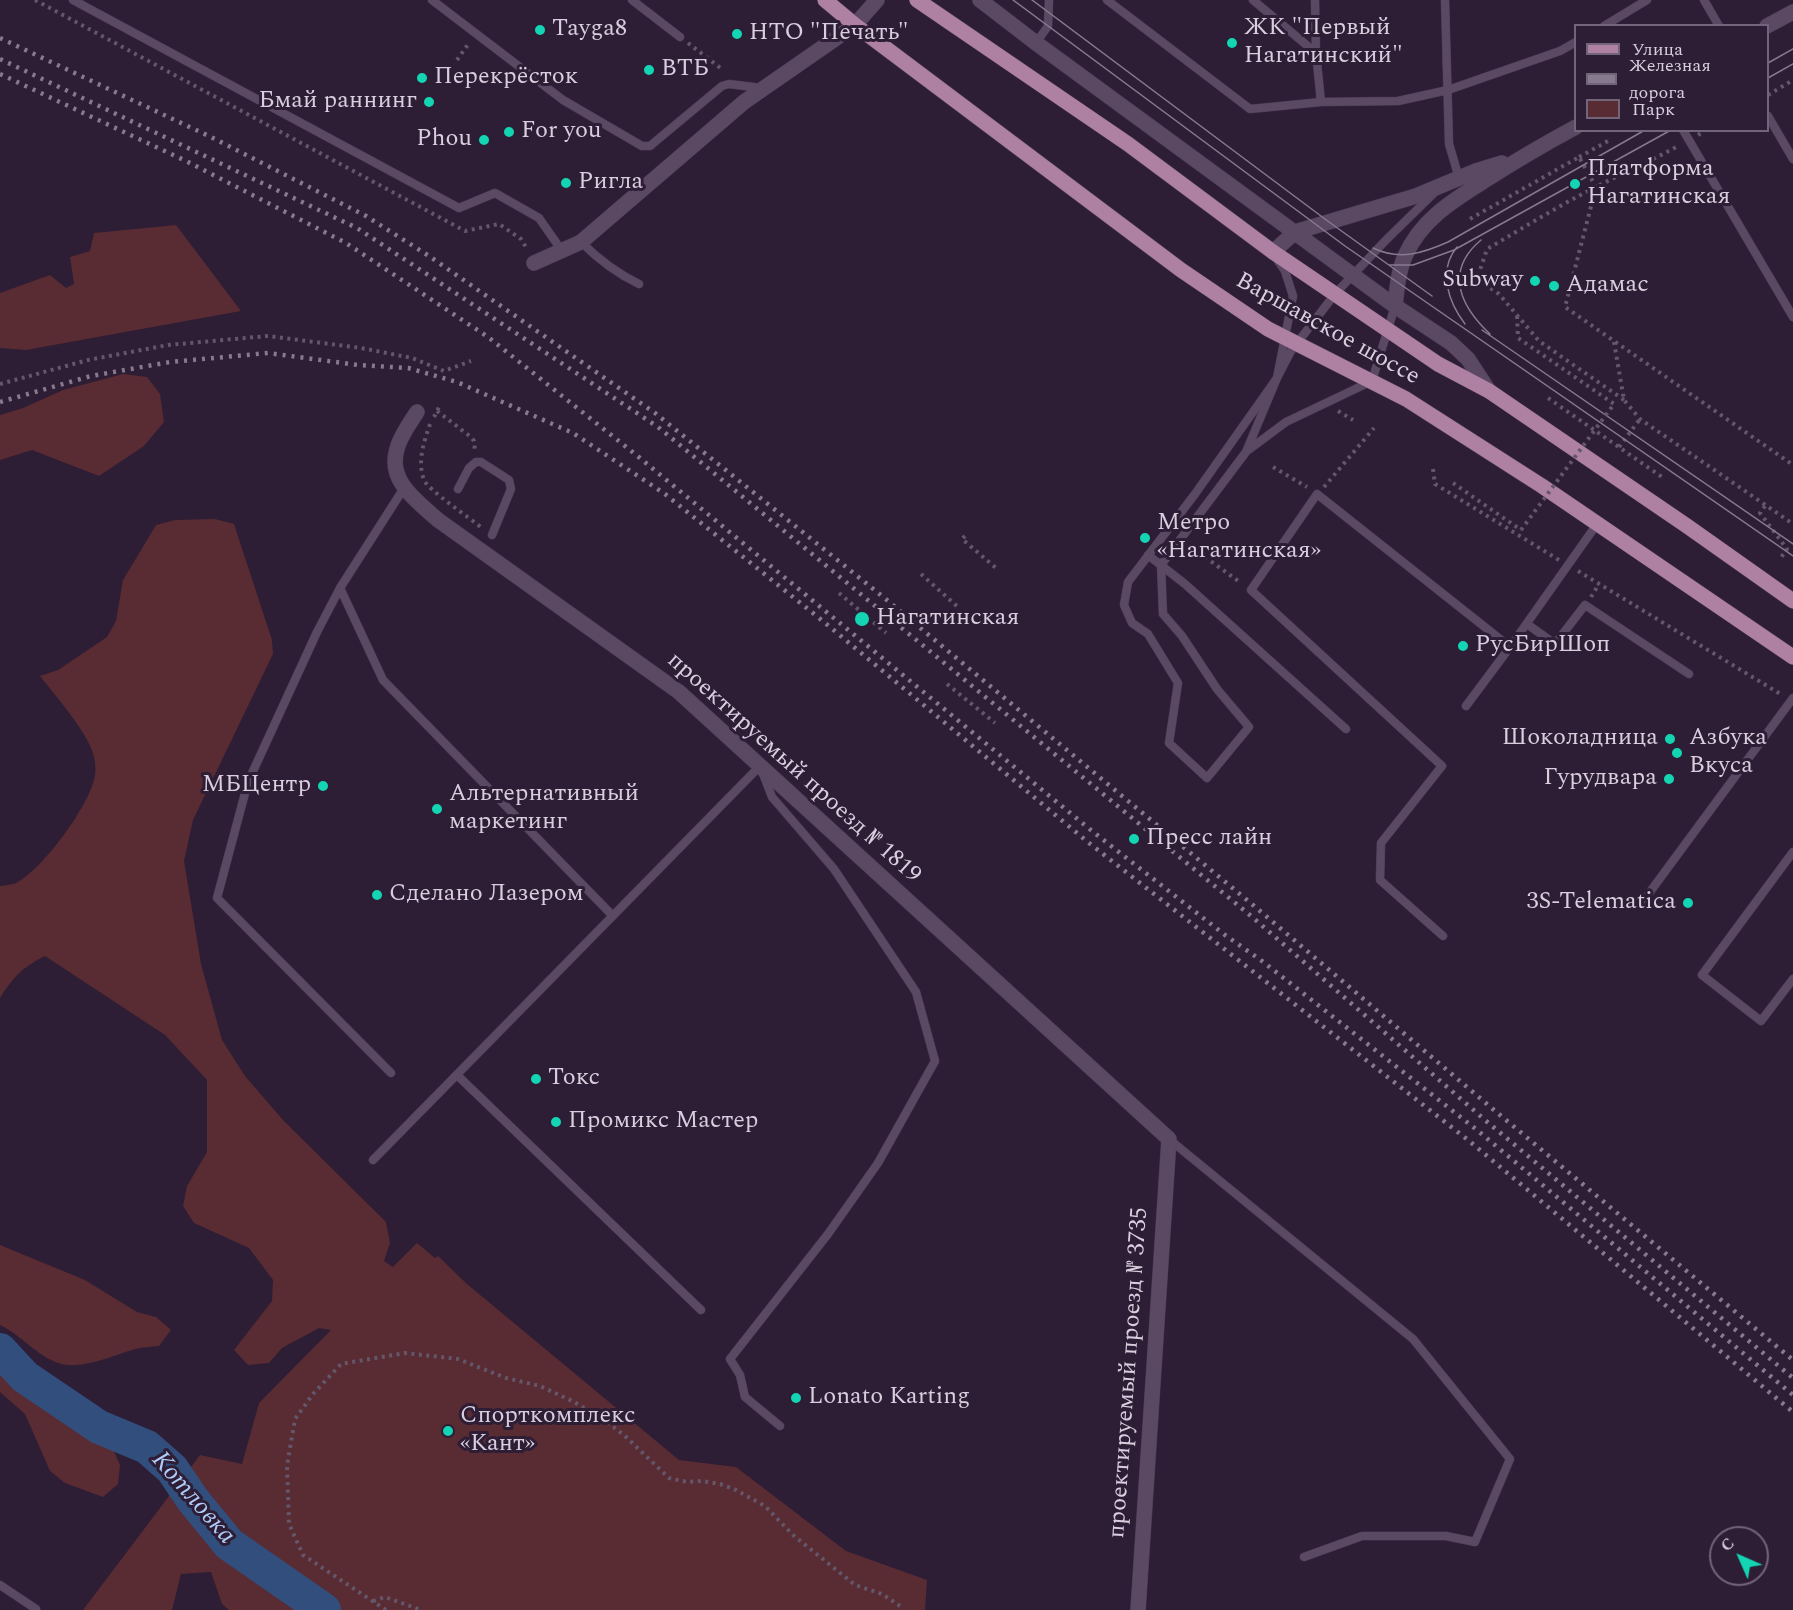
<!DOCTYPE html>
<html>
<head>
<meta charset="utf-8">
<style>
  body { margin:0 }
  #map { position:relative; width:1793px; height:1610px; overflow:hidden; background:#2d1d35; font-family:Spectral,serif }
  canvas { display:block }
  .legend { position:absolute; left:1574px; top:24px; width:195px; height:108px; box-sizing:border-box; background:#2d1d35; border:2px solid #726479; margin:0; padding:8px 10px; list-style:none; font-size:18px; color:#d9cede }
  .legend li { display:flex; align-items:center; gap:12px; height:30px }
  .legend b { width:30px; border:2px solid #726479 }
  .north { position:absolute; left:1709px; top:1526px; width:60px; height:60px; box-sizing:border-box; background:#2d1d35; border:2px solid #726479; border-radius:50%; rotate:315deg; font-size:16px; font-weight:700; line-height:24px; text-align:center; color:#d9cede }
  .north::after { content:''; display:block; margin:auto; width:21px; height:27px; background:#13d5b3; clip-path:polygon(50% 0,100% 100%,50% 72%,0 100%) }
</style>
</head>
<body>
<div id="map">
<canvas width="1793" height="1610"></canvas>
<ul class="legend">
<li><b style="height:8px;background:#ae80a2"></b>Улица</li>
<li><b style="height:8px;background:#877a8e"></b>Железная дорога</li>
<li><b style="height:16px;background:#592b32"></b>Парк</li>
</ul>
<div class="north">С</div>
</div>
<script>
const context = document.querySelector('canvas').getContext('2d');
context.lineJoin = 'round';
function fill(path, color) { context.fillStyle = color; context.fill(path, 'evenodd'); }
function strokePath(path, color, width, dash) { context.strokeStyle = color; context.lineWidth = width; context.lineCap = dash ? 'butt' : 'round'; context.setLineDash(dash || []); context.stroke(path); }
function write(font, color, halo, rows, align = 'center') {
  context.font = font + ' Spectral,serif'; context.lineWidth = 6; context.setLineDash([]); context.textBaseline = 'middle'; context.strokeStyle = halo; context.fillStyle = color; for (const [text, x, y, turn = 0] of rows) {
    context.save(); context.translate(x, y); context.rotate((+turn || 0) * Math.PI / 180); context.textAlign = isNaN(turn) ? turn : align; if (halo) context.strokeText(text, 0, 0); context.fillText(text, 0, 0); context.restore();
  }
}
const green = new Path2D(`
  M176 225 241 311 26 350 0 348V293L50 275 66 288 74 284 70 257 90 251 94 233Z
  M123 374 147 377 160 394 164 422 144 446 99 476 32 450 0 460V415L23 408 63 390Z
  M215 519 234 524 272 640 273 654 193 820 184 861 201 964 222 1040 245 1076 283 1120 386 1222 390 1243 384 1261 393 1267 417 1243 435 1258 438 1256 467 1284 679 1460 736 1467 846 1551 927 1580 925 1610H229L222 1604 211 1572 181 1574 172 1610H83L200 1455 242 1464 259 1403 331 1330 319 1328 282 1348 269 1363 248 1365 234 1350 272 1301 273 1280 249 1248 194 1223 183 1206 187 1186 207 1152V1080L165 1035 45 956C23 967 13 977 0 998V886C6 885 13 885 18 882 43 868 91 804 95 775 96 770 95 762 94 757 90 735 54 694 40 676L58 670 107 637 116 621 123 580 156 525 175 520Z
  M0 1245 85 1280 137 1312 156 1317 171 1330 159 1346C151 1347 143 1347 136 1349 113 1355 82 1371 58 1363 36 1355 21 1335 0 1325Z
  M0 1359 18 1368 64 1414 112 1447 120 1465 118 1484 103 1497 65 1483 50 1471 25 1414 0 1392Z`);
const river = new Path2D(`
  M0 1350 25 1377 99 1427 147 1447 172 1469 193 1500 229 1544 324 1610`);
const path = new Path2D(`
  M35 0 465 231 499 224 521 239 527 249
  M688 43 723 70
  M457 60 469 43
  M1768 95 1793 80
  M1698 135 1705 130
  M1579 157 1608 141
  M1470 219 1579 157 1596 187 1565 307 1793 465
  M1517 316 1518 338 1614 404
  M1614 342 1624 400 1640 419 1793 524
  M0 384 88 360 168 345 268 336 361 348 412 358 444 371 471 361
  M1548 398 1662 477
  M1624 400 1539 341 1499 294 1477 279 1487 249C1523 228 1558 206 1596 187 1623 173 1651 161 1678 146
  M437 411 471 437 474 441 475 452
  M1338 411 1353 420
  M434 417 439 407
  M430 424C424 442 417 461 424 480 427 489 471 519 482 528
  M1619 447 1640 419
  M1273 467 1307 487
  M1433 469 1435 484 1559 560
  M1453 483 1521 530
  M1324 487 1374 428
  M1765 506 1760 513 1787 549 1780 559
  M965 536 962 539 996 568
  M1205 557 1241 583
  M1578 571 1782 695
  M921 574 959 608
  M839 593 886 633
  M1591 597 1599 584
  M947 684 995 723
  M373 1601 385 1597 421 1610
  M386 1610 303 1555 289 1524 287 1466 295 1419 313 1394 341 1364 405 1353 458 1359 506 1378 540 1386 572 1401 602 1418 625 1436 669 1478 687 1482 702 1481 720 1484 734 1489 765 1506 793 1535 855 1585 882 1594 900 1606`);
const service = new Path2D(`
  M73 0 459 208 495 193 539 218 562 251
  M432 0 563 100 642 146H650L722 86 729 84 761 88
  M632 0 680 37
  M1107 0 1250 109 1321 102 1398 101 1448 90 1560 51 1576 42
  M1253 0 1316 53 1321 102
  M1315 0 1316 53
  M1445 0 1449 144 1459 178
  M1704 0 1719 26
  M1604 26 1647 0
  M1036 43 1048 26 1049 0
  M1768 116 1793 159
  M1683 130 1793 317
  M581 242C599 260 616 273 639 284
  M1278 261 1285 271 1293 296 1277 378 1195 494 1128 582 1124 605 1132 623 1148 634 1178 683 1169 743 1207 778 1249 727 1217 689 1182 636 1163 614 1161 565 1246 452 1277 378 1291 351 1335 294 1385 241 1434 193
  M1247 451 1286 422 1372 381 1395 306
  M458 489 469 468 476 462H481L509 480 511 489 492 535
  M1148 555 1185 584 1346 729
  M340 588 383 680 613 916
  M1527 624 1555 644 1585 605 1689 674
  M1466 706 1510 647
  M1793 852 1702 975 1761 1021 1793 979
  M1644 900 1793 698
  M1443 936 1380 880 1381 843 1442 766 1251 590 1317 494 1510 647 1597 524
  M391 1073 217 898 248 782 317 632 340 588 404 488
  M457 1075 701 1310
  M1170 1140 1413 1339 1510 1459 1475 1542 1446 1536H1362L1304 1557
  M373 1160 760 766 772 797 834 869 916 992 935 1061 878 1163 828 1234 730 1359 740 1375 745 1397 780 1426
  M0 1585 36 1609`);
const minor = new Path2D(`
  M534 263 581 242 744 102 855 25
  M417 412C410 423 400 436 397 449 387 481 417 501 438 520L679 692 1169 1139 1138 1610`);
const tertiary = new Path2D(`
  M980 0 1036 43 1395 306 1451 343 1468 359 1489 391
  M855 25 877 0
  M1767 26 1793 12
  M1273 252 1295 232 1416 196 1476 171 1502 163
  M1395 306C1397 289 1398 272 1405 256 1421 220 1452 201 1484 181 1514 162 1544 144 1576 127`);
const primary = new Path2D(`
  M825 0 855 25 1181 270 1268 329 1406 399 1542 486 1793 657
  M917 0 1128 144 1273 252 1438 364 1489 391 1687 526 1793 601`);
const tram = new Path2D(`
  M1013 0 1345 246 1793 556
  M1032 0 1329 222 1432 296
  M1768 63 1793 49
  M1768 78 1793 64
  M1481 240C1444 271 1460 306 1490 334
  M1457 247C1437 271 1449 303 1465 324
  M1373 248C1400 261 1423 253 1448 242L1645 130
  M1389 265H1413L1454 250 1671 130
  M1482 330 1793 544`);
const rail = new Path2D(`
  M0 38 211 137 366 216 429 256 655 413 882 596 1253 905 1494 1110 1793 1360
  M0 59 357 228 658 427 1251 916 1485 1120 1793 1378
  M0 74 186 161 346 243 488 337 635 454 1092 831 1225 935 1262 961 1477 1130 1793 1395
  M0 402 91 376 170 362 268 353 358 365 408 368 457 382 573 433 665 494 824 622 1089 843 1468 1140 1793 1412`);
const pathBridge = new Path2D(`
  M1521 530 1614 404`);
const markers = [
  [540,30,6,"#13d5b3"],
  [737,34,6,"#13d5b3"],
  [1232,43,6,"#13d5b3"],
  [649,70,6,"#13d5b3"],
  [422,78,6,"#13d5b3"],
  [429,102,6,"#13d5b3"],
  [509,132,6,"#13d5b3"],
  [484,140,6,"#13d5b3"],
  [566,183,6,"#13d5b3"],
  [1575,184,6,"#13d5b3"],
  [1535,281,6,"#13d5b3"],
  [1554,286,6,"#13d5b3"],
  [1145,538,6,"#13d5b3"],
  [862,619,8,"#13d5b3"],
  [1463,646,6,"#13d5b3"],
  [1670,739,6,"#13d5b3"],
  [1677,753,6,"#13d5b3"],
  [1669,779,6,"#13d5b3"],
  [323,786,6,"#13d5b3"],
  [437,809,6,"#13d5b3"],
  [1134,839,6,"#13d5b3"],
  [377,895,6,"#13d5b3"],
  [1688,903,6,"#13d5b3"],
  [536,1079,6,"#13d5b3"],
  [556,1122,6,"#13d5b3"],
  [796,1398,6,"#13d5b3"],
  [448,1431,6,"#13d5b3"]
];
const poiNames = [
  ["ЖК \"Первый",1244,29],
  ["Нагатинский\"",1244,57],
  ["Tayga8",552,30],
  ["НТО \"Печать\"",749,34],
  ["ВТБ",661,70],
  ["Перекрёсток",434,78],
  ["Бмай раннинг",417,102,"right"],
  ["For you",521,132],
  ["Phou",472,140,"right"],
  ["Платформа",1587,170],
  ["Нагатинская",1587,198],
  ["Ригла",578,183],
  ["Subway",1523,281,"right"],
  ["Адамас",1566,286],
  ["Метро",1157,524],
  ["«Нагатинская»",1157,552],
  ["Нагатинская",876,619],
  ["РусБирШоп",1475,646],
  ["Шоколадница",1658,739,"right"],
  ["Азбука",1689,739],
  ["Вкуса",1689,767],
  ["Гурудвара",1657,779,"right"],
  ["МБЦентр",311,786,"right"],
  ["Альтернативный",449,795],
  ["маркетинг",449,823],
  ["Пресс лайн",1146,839],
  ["Сделано Лазером",389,895],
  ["3S-Telematica",1676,903,"right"],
  ["Токс",548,1079],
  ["Промикс Мастер",568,1122],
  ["Lonato Karting",808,1398],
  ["Спорткомплекс",460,1417],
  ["«Кант»",460,1445]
];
const streetNames = [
  ["Варшавское шоссе",1327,330,29],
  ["проектируемый проезд № 1819",793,769,42],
  ["проектируемый проезд № 3735",1130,1373,-86]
];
const waterNames = [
  ["Котловка",192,1499,49]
];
fill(green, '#592b32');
strokePath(river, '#314e7d', 34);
strokePath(service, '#483a4e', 9);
strokePath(minor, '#483a4e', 16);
strokePath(tertiary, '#483a4e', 16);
strokePath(primary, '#483a4e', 16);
strokePath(path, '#64566b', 4, [3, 4.5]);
strokePath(service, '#5b4863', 8);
strokePath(minor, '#5b4863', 15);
strokePath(tertiary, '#5b4863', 15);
strokePath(primary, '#ae80a2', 15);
strokePath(tram, '#877a8e', 1.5);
strokePath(rail, '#877a8e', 4.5, [3, 6]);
strokePath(pathBridge, '#64566b', 4, [3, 4.5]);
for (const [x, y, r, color] of markers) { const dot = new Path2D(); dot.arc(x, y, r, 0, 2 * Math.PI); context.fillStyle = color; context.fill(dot); strokePath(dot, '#2d1d35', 2); }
write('24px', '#d9cede', '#2d1d35', poiNames, 'left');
write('24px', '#d9cede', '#2d1d35', streetNames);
write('italic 26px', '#afcbf7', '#2d1d35', waterNames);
</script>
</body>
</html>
